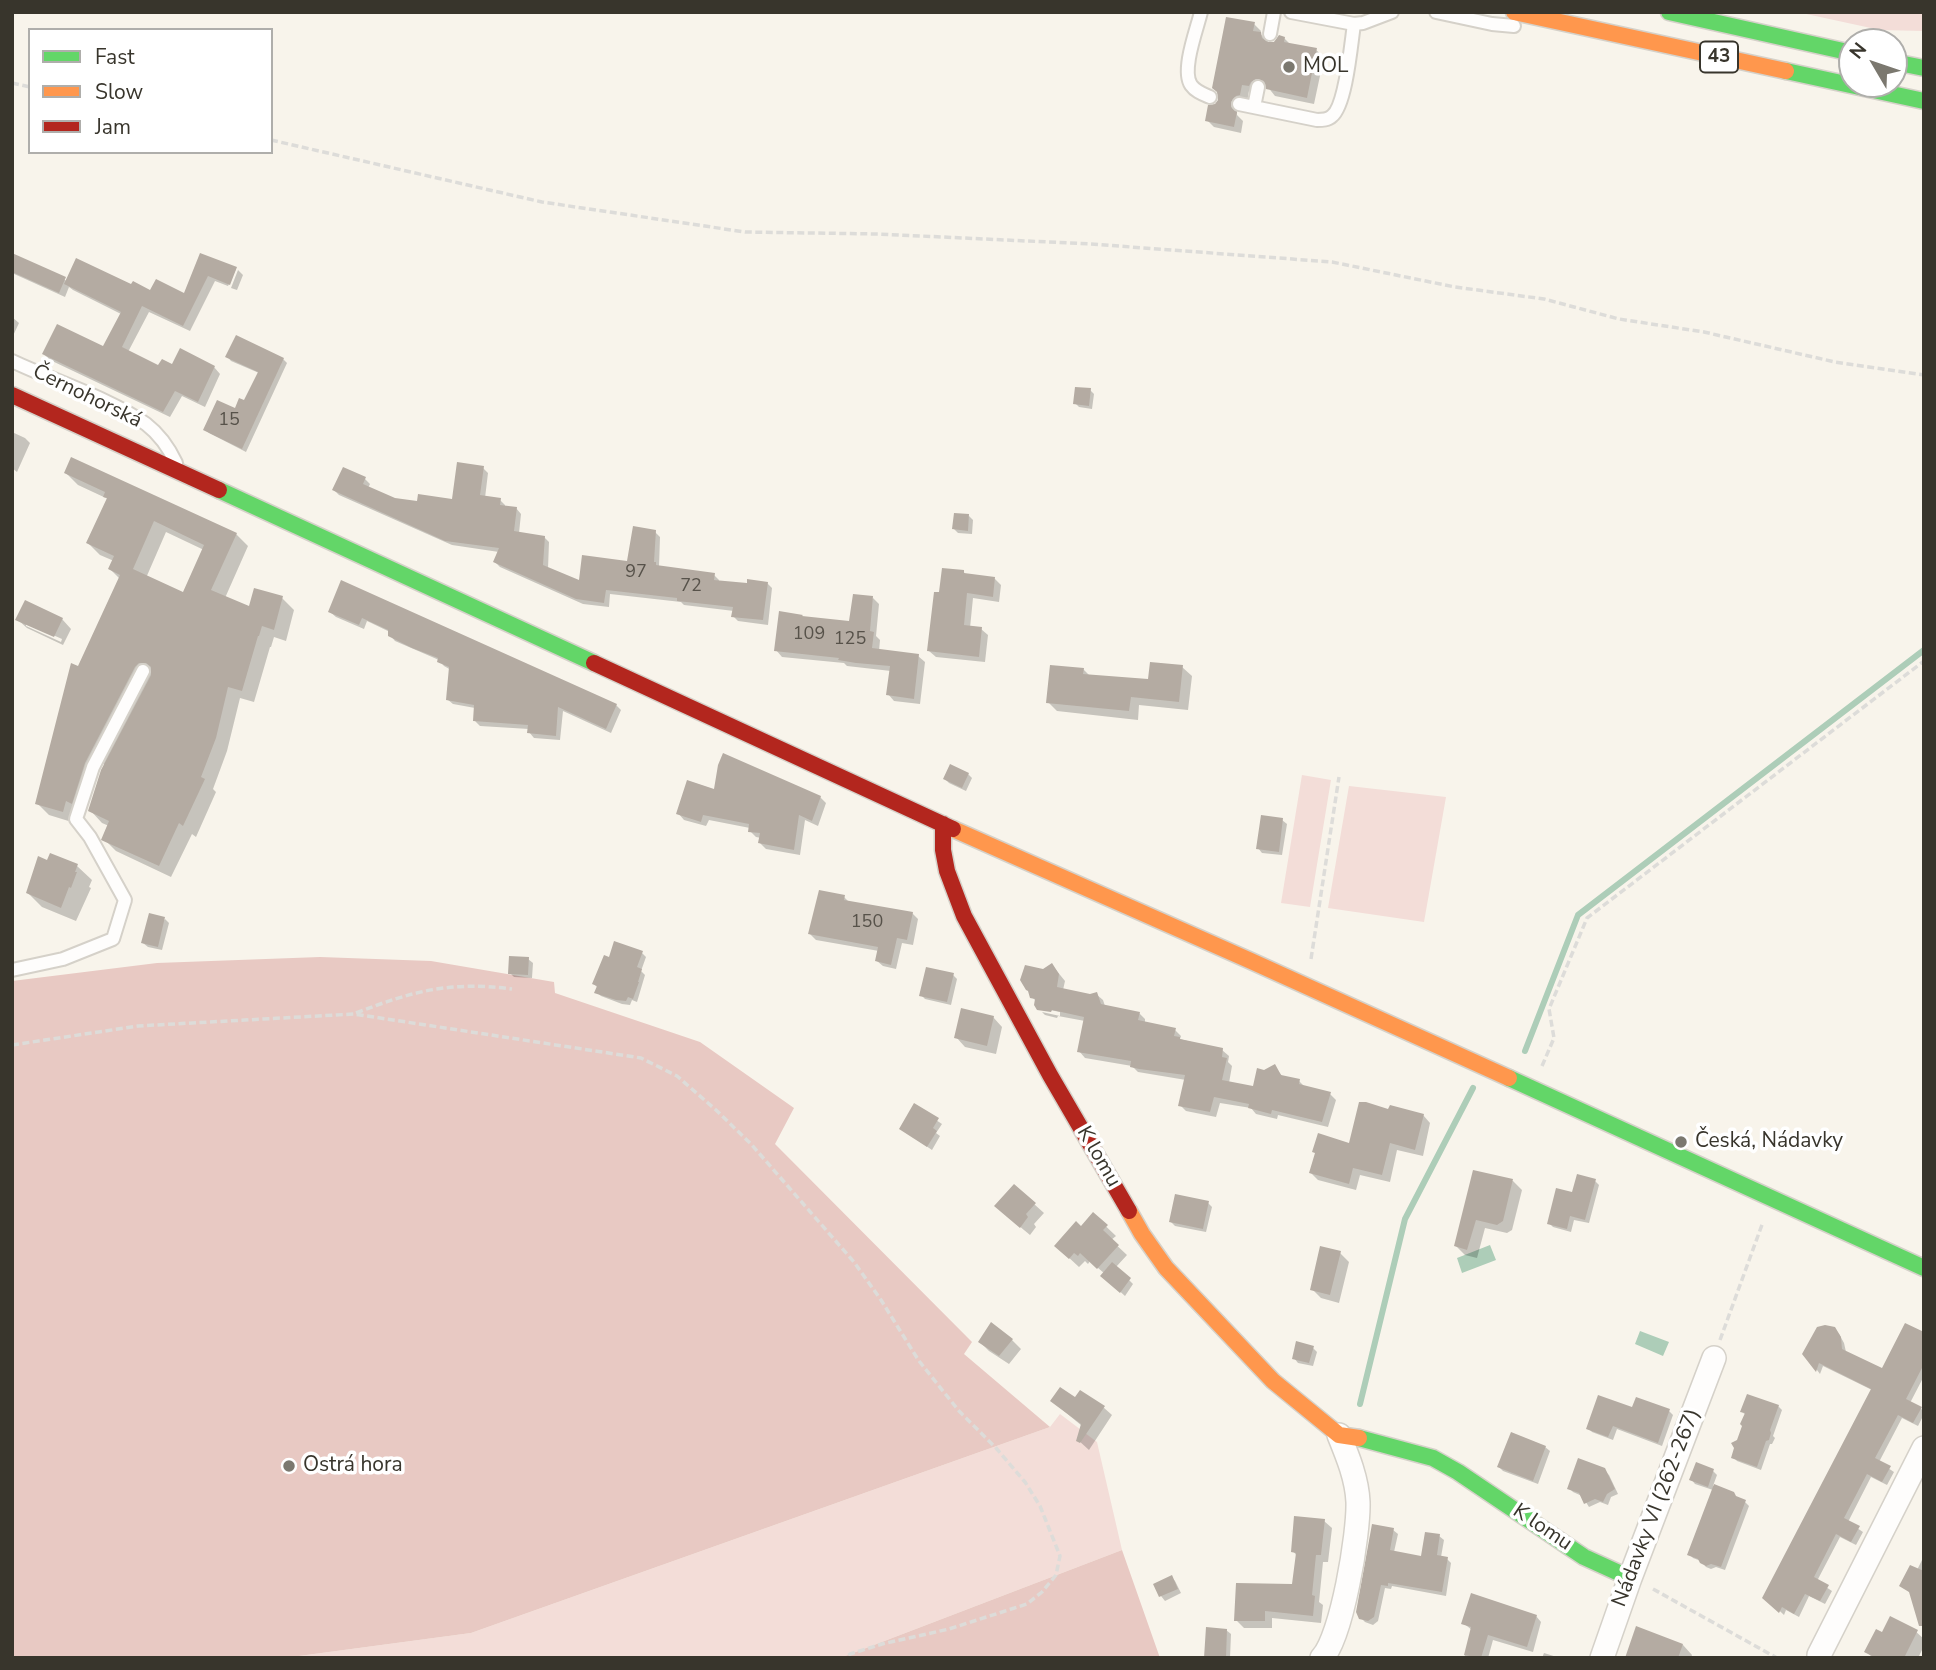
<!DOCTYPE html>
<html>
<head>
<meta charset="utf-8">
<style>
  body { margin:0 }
  #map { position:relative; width:1936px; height:1670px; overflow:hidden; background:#f8f4eb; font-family:"Nunito Sans",sans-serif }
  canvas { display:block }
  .frame { position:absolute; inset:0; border:14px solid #38352c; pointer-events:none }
  .legend { position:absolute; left:28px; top:28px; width:245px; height:126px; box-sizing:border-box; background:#fff; border:2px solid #afaeab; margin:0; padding:9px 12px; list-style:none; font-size:21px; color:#38352c }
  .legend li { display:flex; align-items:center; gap:14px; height:35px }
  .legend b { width:35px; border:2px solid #afaeab }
  .north { position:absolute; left:1838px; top:28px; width:70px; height:70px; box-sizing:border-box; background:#fff; border:2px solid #afaeab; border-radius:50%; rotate:309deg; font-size:19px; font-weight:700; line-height:28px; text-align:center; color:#38352c }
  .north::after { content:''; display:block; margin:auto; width:24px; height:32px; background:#7b786f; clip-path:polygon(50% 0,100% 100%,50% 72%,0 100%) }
</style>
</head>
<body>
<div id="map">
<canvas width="1936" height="1670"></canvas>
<div class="frame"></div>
<ul class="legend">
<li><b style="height:9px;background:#63d668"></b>Fast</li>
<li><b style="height:9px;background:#ff974d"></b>Slow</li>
<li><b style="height:9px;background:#b3261e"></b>Jam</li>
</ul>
<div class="north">N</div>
</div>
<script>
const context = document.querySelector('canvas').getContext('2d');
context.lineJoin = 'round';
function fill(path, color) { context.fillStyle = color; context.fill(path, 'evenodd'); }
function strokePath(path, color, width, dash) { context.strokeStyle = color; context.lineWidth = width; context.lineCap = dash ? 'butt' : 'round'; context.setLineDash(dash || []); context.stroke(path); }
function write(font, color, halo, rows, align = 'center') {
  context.font = font + ' "Nunito Sans",sans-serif'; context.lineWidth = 7; context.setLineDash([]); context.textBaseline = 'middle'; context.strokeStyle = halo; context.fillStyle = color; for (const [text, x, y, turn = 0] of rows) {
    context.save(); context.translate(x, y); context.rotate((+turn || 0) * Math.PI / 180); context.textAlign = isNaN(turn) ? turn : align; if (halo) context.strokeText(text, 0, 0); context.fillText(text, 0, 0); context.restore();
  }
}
const green = new Path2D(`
  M1797 12H1924V31L1880 30Z
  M1302 775 1331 780 1310 907 1281 903Z
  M1349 786 1446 797 1424 922 1328 908Z
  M1060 1414 1097 1442 1122 1550 840 1658H284L471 1633 1050 1427Z`);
const forest = new Path2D(`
  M320 957 431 961 554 982 555 993 700 1042 794 1108 775 1144 972 1342 964 1354 1050 1427 471 1633 284 1658H12V981L157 963Z
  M1122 1550 1160 1658H840Z`);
const water = new Path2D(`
  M1490 1245 1496 1260 1462 1273 1457 1258Z
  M1640 1331 1669 1342 1663 1356 1635 1344Z`);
const shadow = new Path2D(`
  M1254 24 1261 31 1260 34 1268 41V44L1284 38 1291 45 1316 50 1324 57 1314 104 1275 96 1267 86 1264 85 1258 89 1256 92 1249 91 1247 102 1237 109V115L1243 121 1241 133 1214 127 1207 120 1216 106Z
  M12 255 67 281 132 287 151 293 185 296 201 255 236 269 228 286 215 281 190 331 149 312 128 352 159 368 214 367 220 374 205 407 182 396 170 417 50 360 44 354 104 349 121 314 73 290 69 287 65 297 12 273Z
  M238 270 243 275 237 290 231 288Z
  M12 317 19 323 12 338Z
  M227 356 283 359 287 363 246 452 209 433 205 429 245 403 259 373 231 361Z
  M1090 390 1094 394 1092 409 1079 407 1075 403Z
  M12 432 25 438 30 443 17 472 12 468Z
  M483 468 488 473 485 498 500 500 505 505V507L516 508 521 514 519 533 544 537 549 542 548 569 580 583 628 563 655 532 660 537 659 567 714 575 719 580V582L748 585 767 583 772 588 768 625 738 621 733 616 734 611 684 605 681 602 610 594 609 607 583 604 500 567 495 562 499 552 452 545 339 495 334 490 365 479 370 484 368 488 394 500 419 503 453 501Z
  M66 473 236 534 248 546 225 598 250 609 282 598 294 610 286 641 274 637 271 647H270L254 702 240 698 227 751 213 789 216 792 196 837 192 834 171 877 116 851 104 839 109 826 102 823 90 810 105 765 103 764 97 775 84 814 78 812 75 823 49 815 37 803 79 668 120 579 110 569 114 561 100 555 88 543 108 499 78 485ZM166 532 204 550 184 595 146 578Z
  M969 516 973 520 972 534 958 533 954 529Z
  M963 571 966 575 995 579 1001 585 999 602 973 598 970 628 981 629 988 635 985 662 936 657 929 651 941 594Z
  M342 582 616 705 621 710 611 733 563 711 560 740 534 738 529 732V729L480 726 475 721V708L453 704 447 699 451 670 444 666 439 660 395 641 390 635V632L367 621 364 629 336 617 330 612Z
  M873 598 879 604 876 636 880 640 879 651 918 656 925 662 920 704 894 701 888 694 891 671 847 666 844 663 782 657 776 650 850 623Z
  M17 619H62L71 629 63 645 27 628ZM26 623 62 639 61 642 26 626Z
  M1182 667 1192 676 1188 710 1139 705 1138 720 1057 711 1048 702 1083 669 1091 677 1149 681Z
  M968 774 972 778 966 791 949 783 945 779Z
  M716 791 820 797 826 803 818 826 805 820 800 855 766 849 760 843 761 838 756 837 750 831V828L709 820 706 826 684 820 678 813Z
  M1282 820 1287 824 1282 855 1262 853 1258 848Z
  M51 855 77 866 92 880 89 887 91 888 76 921 42 907 28 893 48 862Z
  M844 897 850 903 912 913 918 919 913 945 902 943 896 969 883 966 877 961 879 951 816 940 810 934Z
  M165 919 169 923 162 950 148 947 143 943Z
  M642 953 646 957 641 971 645 975 637 1002 632 1000 630 1005 622 1004 601 996 596 992 598 988 594 984 610 959Z
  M528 959 533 963 532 978 514 977 510 973Z
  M1052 965 1065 981 1063 990 1090 996 1096 994 1103 1000 1105 1006 1139 1013 1145 1019V1023L1175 1030 1181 1036 1180 1039 1222 1050 1229 1056 1228 1062 1232 1066 1229 1083 1254 1088 1264 1072 1274 1066 1283 1077 1299 1081 1305 1087 1330 1094 1336 1100 1328 1127 1278 1115 1277 1119 1256 1114 1251 1108 1220 1103 1216 1117 1186 1111 1180 1105 1186 1080 1138 1072 1132 1066 1085 1058 1079 1051 1085 1021 1058 1016 1057 1018 1045 1015 1042 1012 1060 1016V1012L1040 1008V1010L1036 1001 1032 997 1043 970Z
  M953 975 957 979 951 1005 925 999 921 995Z
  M993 1017 1002 1027 996 1054 965 1047 956 1037Z
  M915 1106 942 1124 936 1133 940 1136 932 1150 901 1129Z
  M1389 1111 1423 1115 1430 1123 1423 1156 1397 1150 1390 1182 1360 1175 1356 1190 1318 1180 1311 1173 1316 1154 1350 1145Z
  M1474 1172 1513 1181 1522 1190 1512 1230 1507 1233 1485 1228 1477 1258 1465 1255 1456 1246Z
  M1595 1181 1599 1185 1589 1223 1574 1220 1571 1232 1553 1227 1549 1223 1573 1194Z
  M1014 1186 1044 1213 1034 1224 1036 1227 1030 1235 1006 1215Z
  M1208 1203 1212 1207 1206 1232 1175 1226 1171 1222Z
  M1093 1214 1116 1236 1111 1240 1127 1255 1116 1267 1133 1284 1125 1296 1103 1276 1105 1274 1090 1261 1088 1264 1085 1261 1079 1267 1066 1255 1081 1228Z
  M1340 1253 1349 1262 1339 1303 1321 1298 1312 1289Z
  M1839 1334 1844 1343 1846 1352 1883 1370 1924 1334V1376L1910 1403 1921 1408 1924 1414 1918 1426 1902 1418 1879 1462 1894 1472 1887 1485 1871 1477 1848 1522 1863 1532 1856 1545 1840 1537 1817 1581 1832 1591 1825 1604 1809 1596 1799 1617 1786 1610 1784 1615 1765 1597 1872 1390 1823 1366 1820 1374 1805 1354Z
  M1012 1340 1021 1349 1009 1364 989 1351 980 1342Z
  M1313 1348 1317 1352 1313 1366 1298 1363 1294 1358Z
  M1076 1400 1103 1407 1112 1415 1089 1450 1078 1440 1082 1426 1052 1401Z
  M1778 1406 1782 1410 1773 1436 1775 1438 1772 1444H1770L1761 1470 1737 1461 1733 1457 1746 1415 1742 1412Z
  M1633 1410 1669 1411 1673 1415 1662 1446 1617 1429 1613 1440 1592 1432 1588 1428Z
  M1545 1447 1550 1451 1538 1484 1503 1471 1499 1467Z
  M1604 1470 1609 1475 1618 1494 1611 1497 1608 1505 1600 1502 1589 1507 1582 1496 1573 1492 1569 1488Z
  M1713 1471 1717 1475 1713 1486 1745 1502 1749 1506 1725 1570 1716 1567 1711 1569 1706 1567 1701 1561 1693 1558 1689 1554 1713 1490 1695 1484 1691 1479Z
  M1324 1521 1332 1528 1328 1562H1323L1319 1602 1323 1605 1321 1623 1272 1618V1628H1244L1236 1620 1294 1586 1297 1556 1293 1551Z
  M1393 1530 1398 1534 1394 1552 1422 1558 1439 1536 1444 1540 1441 1557 1447 1559 1451 1563 1446 1596 1392 1586 1391 1589 1385 1588 1378 1621 1373 1625 1365 1622 1361 1618Z
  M1922 1560H1924V1602L1901 1586 1917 1570Z
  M1171 1577 1175 1581 1181 1593 1165 1601 1161 1596 1155 1585Z
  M1536 1616 1541 1622 1533 1652 1493 1640 1488 1658H1464L1472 1630 1463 1623Z
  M1226 1630 1231 1634 1230 1658H1206Z
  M1914 1630 1924 1639V1646L1918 1658H1873L1866 1651 1883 1634Z
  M1683 1645 1692 1655 1691 1658H1627Z
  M1544 1653 1560 1658H1542Z`);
const stream = new Path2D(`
  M1525 1051 1578 915 1924 650
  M1360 1404 1405 1219 1473 1088`);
const building = new Path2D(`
  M1226 17 1255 22 1253 31 1261 32 1262 38 1268 42H1274L1279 35 1285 37 1284 42 1317 48 1307 98 1266 89 1264 81 1256 79 1251 82 1249 86 1242 85 1240 95 1236 96 1231 102V107L1237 112 1234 127 1205 121 1208 105 1215 104 1218 100 1217 92 1212 88Z
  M12 253 66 277 59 293 12 272Z
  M200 253 237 267 230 285 208 276 183 326 142 306 122 347 158 365 162 359 172 364 180 348 215 366 198 402 175 391 163 412 42 354 57 324 103 346 121 312 64 284 76 258 131 284 133 281 150 290 156 279 184 293Z
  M236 335 284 358 242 449 203 430 217 400 235 408 239 398 244 400 258 372 225 357Z
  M1075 387 1091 388 1089 406 1073 404Z
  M71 457 237 533 211 590 249 606 254 588 283 596 274 630 262 626 259 636H258L242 691 228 687 216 738 201 777 205 779 183 826 179 823 159 866 101 840 109 821 88 811 101 770 151 675V667L146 663H139L135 667 85 763 72 804 66 801 63 812 35 804 71 663 78 666 120 575 108 569 114 556 86 543 107 498 103 497 105 492 64 473ZM154 521 204 545 183 592 133 569Z
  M457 462 484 466 480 495 501 498 500 505 517 507 514 531 545 536 543 565 579 580 582 555 627 561 633 526 656 530 654 562H656V565L715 573 714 580 747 583V579L768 582 763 620 731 617 733 607 677 601V598L606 590 604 603 576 599 493 562 499 548 445 541 332 490 343 467 366 477 363 484 395 498 417 501 418 494 452 499Z
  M954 513 969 514 968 531 952 529Z
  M942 568 964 570V573L995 577 993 597 967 593 964 625 982 627 979 657 927 651 934 592H939Z
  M341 580 617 704 606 729 558 707 556 736 527 733 528 725 473 721 474 705 446 700 449 667 437 662 438 658 412 648 388 636V630L362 618 359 625 328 612Z
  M853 594 873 596 870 631 874 632 872 648 919 654 914 699 886 695 890 666 856 663 838 660 839 658 774 651 779 611 803 615 802 616 849 621Z
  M25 600 63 618 54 637 15 620Z
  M1150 662 1183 665 1179 702 1131 697 1129 711 1046 703 1050 665 1084 668 1083 674 1148 679Z
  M723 753 821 796 812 821 799 815 794 850 758 843 760 833 748 832 749 824 703 815 701 822 676 814 687 780 714 789 718 765Z
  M950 764 969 773 962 788 943 779Z
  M1261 815 1283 818 1279 852 1256 849Z
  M50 853 78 864 75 872H77L71 888 69 887 61 908 26 893 38 856 47 860Z
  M819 890 845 895 844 900 913 912 907 940 897 938 891 965 875 961 878 947 808 934Z
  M149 913 165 917 158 947 141 943Z
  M614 941 643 951 637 967 642 969 638 982H639L633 999 628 997 626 1001 616 1000 594 993 597 986 592 984 604 955 609 957Z
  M509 956 529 957 528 975 508 974Z
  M1052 963 1059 974 1057 987 1090 994 1097 992 1101 1004 1140 1012 1138 1020 1176 1028 1174 1036 1180 1037V1039L1223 1048 1222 1057 1227 1058 1222 1080 1253 1086 1257 1068 1264 1070 1275 1064 1281 1075 1300 1079 1299 1084 1331 1092 1322 1122 1272 1110 1271 1114 1248 1108 1249 1104 1214 1097 1210 1112 1178 1106 1185 1075 1139 1069 1130 1067 1131 1061 1077 1052 1084 1017 1052 1010 1051 1012 1037 1010 1034 1005 1035 999 1030 998 1028 991 1026 990 1020 980 1025 965 1043 969Z
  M926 967 954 973 947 1002 919 996Z
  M961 1008 994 1016 987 1046 954 1038Z
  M1359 1102H1366L1388 1109 1390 1105 1424 1114 1415 1150 1390 1143 1382 1175 1353 1168 1349 1184 1309 1173 1315 1153 1312 1152 1318 1133 1349 1143Z
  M914 1103 939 1118 933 1128 937 1131 927 1147 899 1129Z
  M1473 1170 1513 1179 1503 1221 1497 1225 1476 1220 1467 1250 1454 1246Z
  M1577 1174 1596 1179 1585 1220 1570 1216 1567 1229 1547 1224 1556 1188 1572 1192Z
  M1014 1184 1036 1203 1026 1214 1028 1217 1020 1228 994 1206Z
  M1175 1194 1209 1201 1203 1229 1169 1222Z
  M1093 1212 1108 1225 1103 1230 1119 1245 1097 1269 1080 1253 1078 1256 1074 1253 1069 1259 1054 1246 1076 1221 1081 1226Z
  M1320 1246 1341 1251 1330 1295 1310 1290Z
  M1112 1262 1131 1278 1120 1293 1100 1276Z
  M991 1322 1013 1339 999 1356 978 1342Z
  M1905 1323 1924 1332V1364L1906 1399 1922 1407 1913 1423 1898 1415 1875 1458 1891 1466 1882 1482 1867 1474 1844 1518 1860 1526 1851 1542 1836 1534 1814 1577 1829 1585 1820 1601 1805 1594 1794 1614 1782 1607 1779 1613 1762 1598 1871 1389 1819 1363 1816 1372 1802 1354 1817 1327 1825 1325 1835 1327 1841 1337 1842 1349 1882 1368Z
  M1296 1341 1314 1346 1309 1363 1292 1359Z
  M1060 1387 1075 1397 1080 1390 1105 1406 1080 1443 1076 1441 1081 1424 1050 1401Z
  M1747 1394 1779 1405 1770 1430 1771 1433 1769 1440 1766 1441 1757 1467 1731 1458 1734 1448 1731 1443 1737 1440 1742 1426 1740 1424 1745 1413 1740 1412Z
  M1598 1395 1632 1407 1636 1397 1670 1409 1658 1443 1613 1426 1608 1437 1586 1429Z
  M1511 1432 1546 1446 1533 1481 1497 1467Z
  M1578 1458 1605 1468 1615 1489 1607 1494 1603 1502 1595 1499 1584 1504 1579 1493 1567 1489Z
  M1696 1462 1714 1469 1708 1487 1689 1480Z
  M1714 1484 1734 1492 1736 1496 1746 1500 1721 1567 1711 1564 1706 1566 1700 1563 1698 1559 1687 1555Z
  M1294 1516 1325 1519 1321 1555H1316L1312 1595 1315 1596 1313 1616 1265 1611V1621H1234L1236 1583 1292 1584 1296 1553 1291 1552Z
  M1372 1524 1394 1528 1390 1550 1421 1556 1425 1532 1440 1534 1437 1555 1448 1557 1442 1592 1388 1583V1586L1381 1585 1374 1617 1368 1621 1359 1619 1356 1612Z
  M1910 1565 1924 1571V1626H1919L1909 1592 1899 1586Z
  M1172 1575 1178 1589 1159 1597 1153 1584Z
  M1471 1593 1537 1615 1527 1647 1488 1635 1481 1658 1464 1655 1471 1627 1461 1624Z
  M1890 1616 1918 1630 1904 1658H1876L1864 1652 1876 1629 1882 1632Z
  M1636 1626 1683 1644 1678 1658H1625Z
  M1206 1627 1227 1629 1226 1658H1204Z`);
const path = new Path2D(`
  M12 83 30 87
  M271 140 542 202 745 232 878 234 1091 244 1332 262 1455 287 1544 299 1619 319 1704 332 1835 362 1924 375
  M1311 959 1339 777
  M356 1013C413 991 450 981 512 989
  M12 1045 138 1026 354 1014 641 1058 677 1076 716 1110 751 1144 854 1262 881 1300 919 1361 959 1411 996 1448 1025 1482 1040 1506 1060 1556 1056 1575 1042 1592 1027 1604 949 1629 882 1644 850 1654 845 1658
  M1542 1066 1554 1038 1549 1009 1587 918 1924 661
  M1720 1340 1763 1222
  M1653 1589 1777 1658`);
const lane = new Path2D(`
  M1201 12C1197 29 1181 70 1191 85 1196 92 1203 94 1210 97
  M1291 12 1354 24 1363 23 1392 12
  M1436 12 1492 24 1514 26
  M1270 34 1274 12
  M1239 104 1317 120C1322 120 1328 120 1332 116 1346 105 1351 44 1354 24
  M1254 107 1258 87
  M12 361C54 381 109 398 146 424 159 434 169 448 176 463
  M12 970 63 959 113 939 125 900 90 837 76 819 93 767 143 671`);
const street = new Path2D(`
  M1819 1655 1924 1448
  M1322 1658C1342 1637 1359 1533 1358 1502 1357 1479 1348 1457 1339 1435
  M1602 1658 1630 1578 1714 1358`);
const fast = new Path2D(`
  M1669 12 1852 53
  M1894 62 1924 68
  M1786 71 1924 101
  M219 490 594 663
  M1509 1078 1924 1268
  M1359 1438 1433 1458 1458 1472 1584 1557 1630 1578`);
const slow = new Path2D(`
  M1514 12 1786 71
  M953 829 1251 961 1509 1078
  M1129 1211 1142 1234 1166 1268 1273 1381 1339 1435 1359 1438`);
const jam = new Path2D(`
  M12 395 219 490
  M594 663 953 829
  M943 824V850L947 871 964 916 1050 1075 1129 1211`);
const markers = [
  [1289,67,7,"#7b786f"],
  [1681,1142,7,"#7b786f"],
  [289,1466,7,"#7b786f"]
];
const numberNames = [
  ["15",229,421],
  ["97",636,573],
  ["72",691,587],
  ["109",809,635],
  ["125",850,640],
  ["150",867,923]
];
const shields = [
  [1719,57,38]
];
const shieldNames = [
  ["43",1719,57]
];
const poiNames = [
  ["MOL",1303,67],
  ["Česká, Nádavky",1695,1142],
  ["Ostrá hora",303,1466]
];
const streetNames = [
  ["Černohorská",87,397,26],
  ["K lomu",1098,1157,60],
  ["Nádavky VI (262-267)",1657,1508,-69],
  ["K lomu",1542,1528,34]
];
fill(green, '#f3ddd8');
fill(forest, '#e8c9c3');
fill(water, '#adcdb8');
fill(shadow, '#0003');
strokePath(stream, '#adcdb8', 6);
fill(building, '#b4aba2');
strokePath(lane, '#d5d1c9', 16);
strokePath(street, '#d5d1c9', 26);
strokePath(fast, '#d5d1c9', 19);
strokePath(slow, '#d5d1c9', 19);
strokePath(jam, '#d5d1c9', 19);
strokePath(path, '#dddcd9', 3.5, [7, 3.5]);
strokePath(lane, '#fefdfc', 12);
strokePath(street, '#fefdfc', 23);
strokePath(fast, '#63d668', 16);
strokePath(slow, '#ff974d', 16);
strokePath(jam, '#b3261e', 16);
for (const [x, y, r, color] of markers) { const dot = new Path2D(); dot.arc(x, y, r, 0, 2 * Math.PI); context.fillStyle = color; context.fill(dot); strokePath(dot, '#fff', 2.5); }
write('18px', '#57524a', null, numberNames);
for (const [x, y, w] of shields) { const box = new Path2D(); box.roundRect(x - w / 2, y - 15.5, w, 31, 5); context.fillStyle = '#fff'; context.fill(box); strokePath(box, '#38352c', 2); }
write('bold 19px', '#38352c', null, shieldNames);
write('21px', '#38352c', '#fff', poiNames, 'left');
write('21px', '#38352c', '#fff', streetNames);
</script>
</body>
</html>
